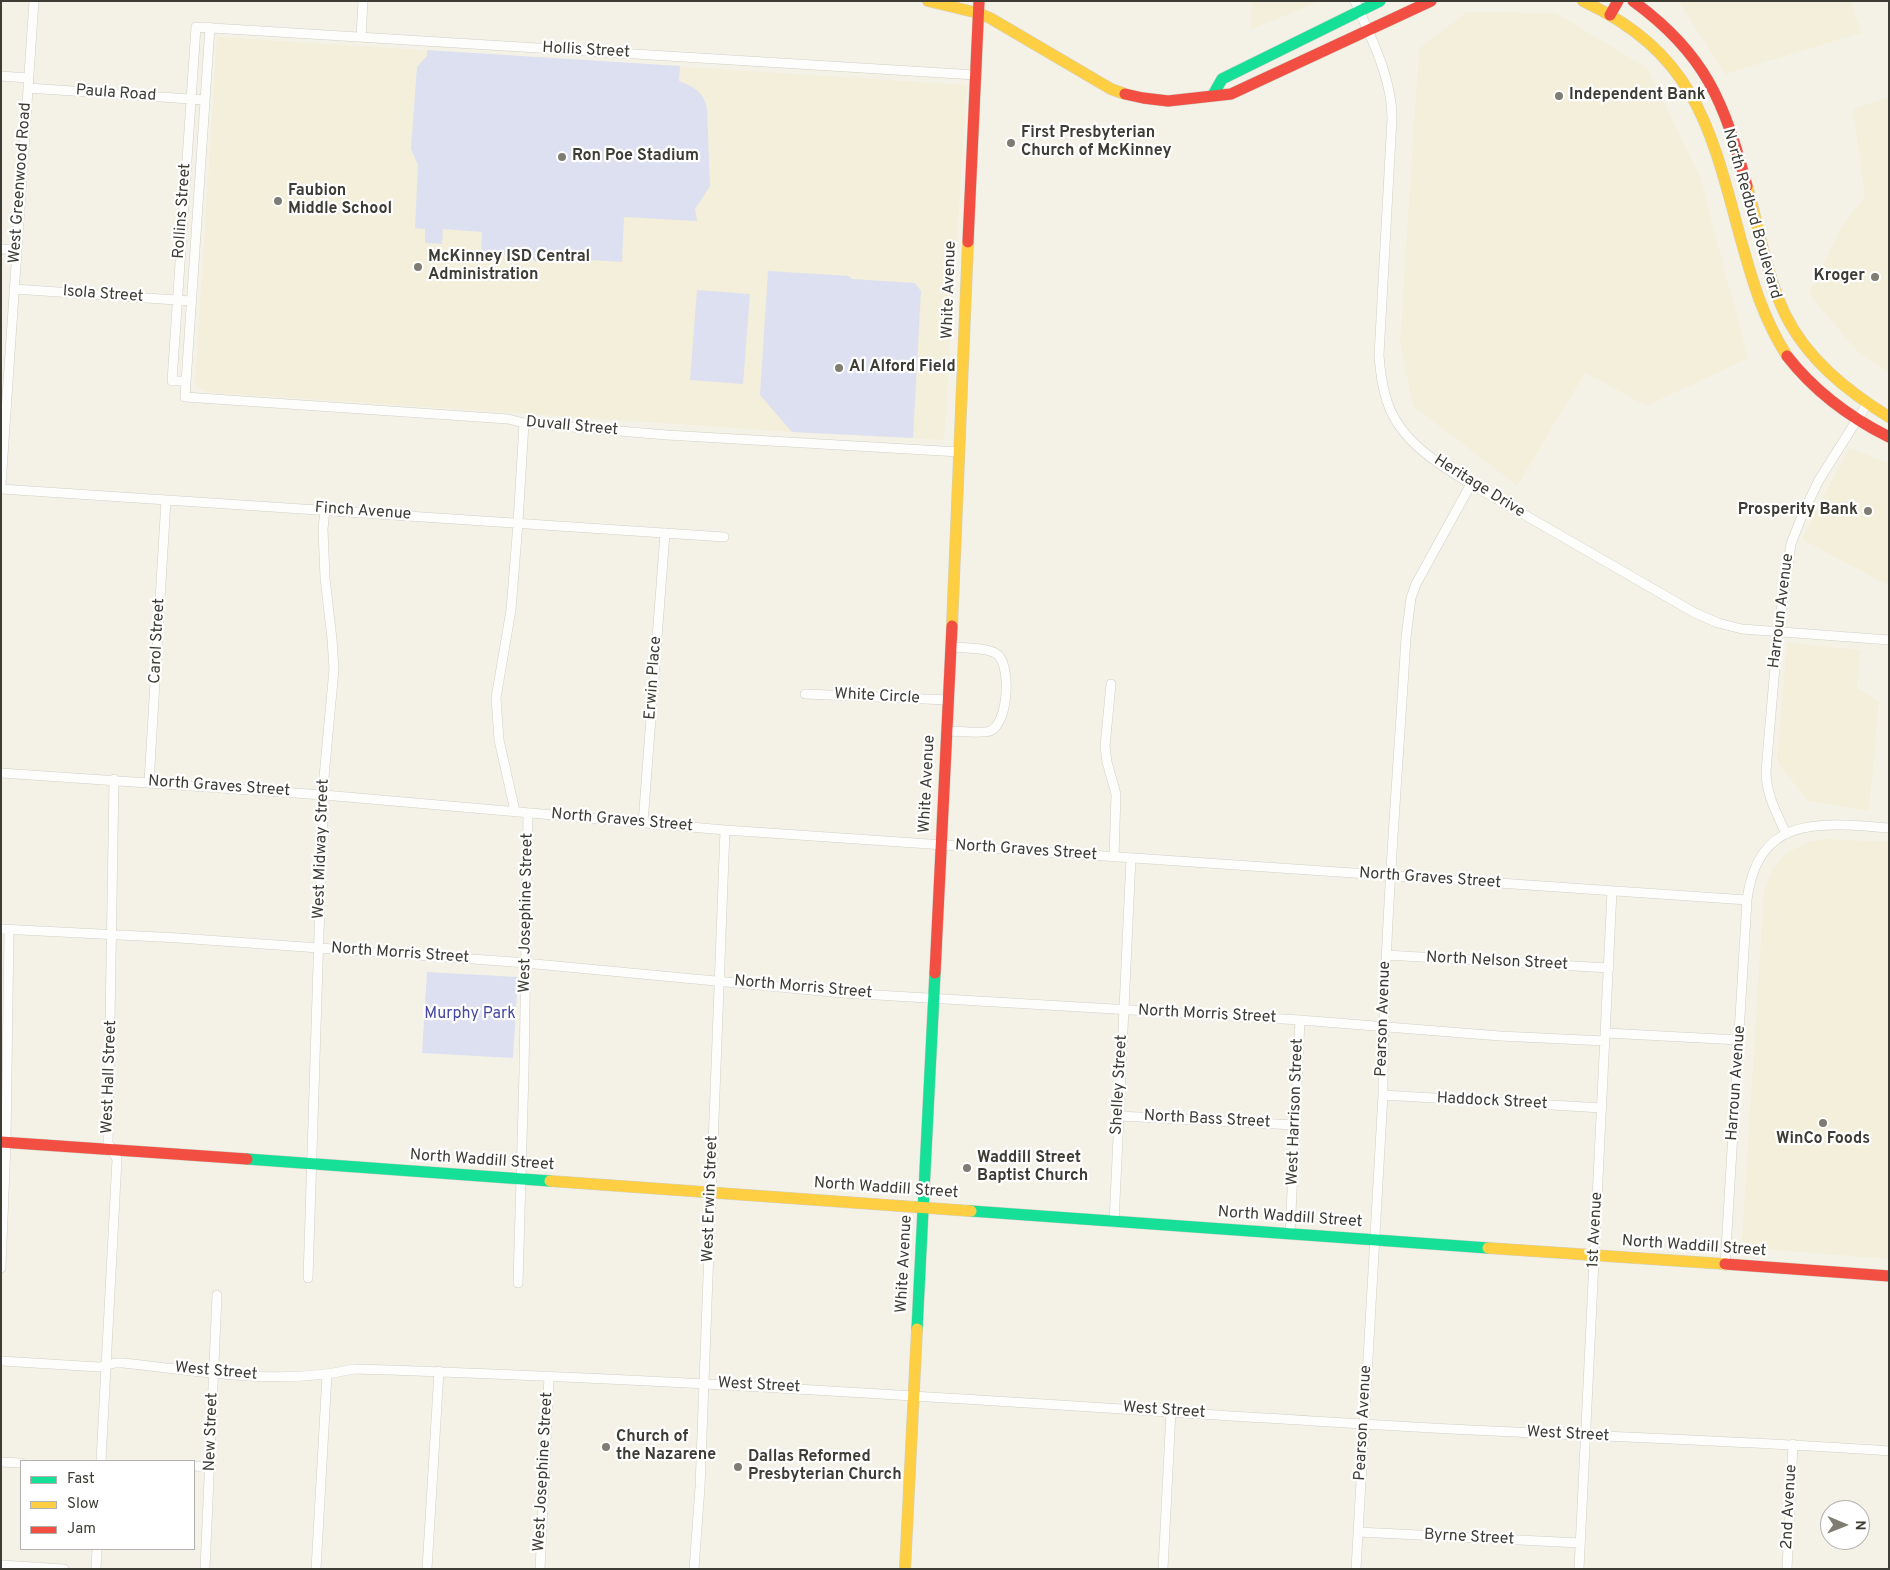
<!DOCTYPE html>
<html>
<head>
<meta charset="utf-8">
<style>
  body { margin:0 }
  #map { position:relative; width:1890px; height:1570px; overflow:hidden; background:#f4f2e7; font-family:Overpass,sans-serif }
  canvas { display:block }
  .frame { position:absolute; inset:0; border:2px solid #3e3d35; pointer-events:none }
  .legend { position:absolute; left:20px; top:1460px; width:175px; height:90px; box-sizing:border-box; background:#fff; border:1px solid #b2b1ae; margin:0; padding:6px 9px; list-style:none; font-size:15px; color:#3e3d35 }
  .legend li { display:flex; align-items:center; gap:10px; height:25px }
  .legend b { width:25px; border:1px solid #b2b1ae }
  .north { position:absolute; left:1820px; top:1500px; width:50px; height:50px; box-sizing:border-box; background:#fff; border:1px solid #b2b1ae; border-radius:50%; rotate:91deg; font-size:14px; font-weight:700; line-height:20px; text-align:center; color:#3e3d35 }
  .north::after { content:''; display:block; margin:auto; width:18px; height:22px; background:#7e7c73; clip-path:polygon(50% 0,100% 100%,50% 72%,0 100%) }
</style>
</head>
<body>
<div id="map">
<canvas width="1890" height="1570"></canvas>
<div class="frame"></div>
<ul class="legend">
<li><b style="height:6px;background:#16e098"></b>Fast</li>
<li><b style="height:6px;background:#ffcf43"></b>Slow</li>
<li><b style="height:6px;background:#f24e42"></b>Jam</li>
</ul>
<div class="north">N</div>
</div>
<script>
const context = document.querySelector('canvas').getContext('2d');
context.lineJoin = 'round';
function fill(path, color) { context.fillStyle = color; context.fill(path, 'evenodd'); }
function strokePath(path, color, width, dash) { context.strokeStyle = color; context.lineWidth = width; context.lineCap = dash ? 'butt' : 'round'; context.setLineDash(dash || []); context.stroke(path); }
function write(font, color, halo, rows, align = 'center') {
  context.font = font + ' Overpass,sans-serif'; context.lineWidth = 4.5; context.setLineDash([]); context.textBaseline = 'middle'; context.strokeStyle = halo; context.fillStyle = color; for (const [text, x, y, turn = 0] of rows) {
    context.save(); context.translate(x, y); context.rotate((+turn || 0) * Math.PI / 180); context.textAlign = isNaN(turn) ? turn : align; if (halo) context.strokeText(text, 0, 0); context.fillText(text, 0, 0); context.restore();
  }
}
const built = new Path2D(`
  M1252 1H1320L1250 30Z
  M1851 1 1861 33 1725 74 1679 2Z
  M1467 12 1556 13 1647 68 1699 174 1748 358 1647 406 1585 373 1517 486 1413 406 1400 342 1419 48Z
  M217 37 967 85 944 440 792 432 207 392 203 390 195 384Z
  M1889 97V373L1856 350 1809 294 1841 228 1865 196 1853 109Z
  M1849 448 1889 463V586L1802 539Z
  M1787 642 1860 650 1857 688 1879 702 1869 811 1808 801 1777 762Z
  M1826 839 1889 842V1259L1753 1248 1742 1240 1764 892 1772 869 1788 852 1809 842Z`);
const green = new Path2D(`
  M427 50 680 66 679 81C694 87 704 92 707 109L710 186 695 209 697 221 624 217 622 262 576 259 571 263 565 256 545 255 536 262 527 256 481 254 482 232 443 229 442 244 425 243V229L415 228 418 165 411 149 417 67 427 56Z
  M768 271 849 276 852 279 915 283 921 291 913 438 792 432 760 395Z
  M697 290 750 294 743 384 690 380Z
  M427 972 518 977 513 1058 422 1053Z`);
const street = new Path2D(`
  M1355 1C1371 38 1392 78 1392 118L1379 355C1380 371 1382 386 1387 401 1399 440 1438 464 1471 484L1695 613 1718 623 1742 629 1889 640
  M210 27 185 397 508 419 524 423 667 435 959 452
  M361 37 363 1
  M1 76 28 78
  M28 88 205 100
  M1 249 16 250
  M14 289 191 301
  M186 381H172L196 27 976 75
  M1 485 34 1
  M1 489 724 537
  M1111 684 1105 746 1107 762 1116 794 1114 857
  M805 694 948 700
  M947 731C958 731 981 734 990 731 1008 724 1011 670 999 656 992 647 962 648 951 647
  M1 773 324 795 725 830 1747 900
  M149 782 166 500
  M515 811 499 740 496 698 511 610 518 523 524 423
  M643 823 665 533
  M1786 834C1777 813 1766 795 1766 771L1778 632 1791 544 1803 513 1819 480 1867 404
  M1 929 179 938 514 962 843 993 1300 1020 1500 1036 1605 1041
  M1386 955 1609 968
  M1606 1033 1739 1040
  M1383 1095 1602 1108
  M1119 1116 1295 1125
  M1114 1223 1131 858
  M1290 1234 1300 1020
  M1725 1266 1747 900C1758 813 1822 823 1889 828
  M1 1268 6 1143 9 930
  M308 1278 324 777 334 669 332 639 325 578 323 529 325 510
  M518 1283 524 1072 528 813
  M1 1361 99 1367 115 1363H123C199 1371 280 1386 354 1369 692 1379 1028 1404 1364 1424 1539 1435 1714 1439 1889 1451
  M101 1461 117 1159 108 1143 114 779
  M1 1462 21 1463
  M194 1466 211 1467
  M1358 1532 1580 1543
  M1 1565 64 1569
  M96 1569 97 1549
  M205 1569 217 1295
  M316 1569 327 1375
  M427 1569 439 1371
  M540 1569 549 1376
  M694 1569 700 1487 725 830
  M1163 1569 1171 1411
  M1356 1569 1383 1095C1383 942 1397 790 1406 637L1411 598 1416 584 1471 484
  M1579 1569 1612 891
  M1787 1569 1793 1444`);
const fast = new Path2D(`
  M1213 95 1222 79 1380 1
  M247 1159 550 1181
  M971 1211 1488 1248
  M917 1329 935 973`);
const slow = new Path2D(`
  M928 1 978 13 990 18 1111 89 1125 94
  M1583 1C1696 54 1711 129 1741 240 1753 283 1763 318 1787 356
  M1747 186C1759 228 1766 274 1785 314 1807 359 1847 391 1889 417
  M952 626 968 242
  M550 1181 971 1211
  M1488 1248 1725 1264
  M905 1569 917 1329`);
const jam = new Path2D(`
  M1633 1C1706 54 1724 102 1747 186
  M1610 15 1618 1
  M1125 94 1143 98 1168 101 1231 94 1431 1
  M968 242 979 1
  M1787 356C1815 392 1849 417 1889 437
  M935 973 952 626
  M1 1142 247 1159
  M1725 1264 1889 1276`);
const markers = [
  [1559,96,5,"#7e7c73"],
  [1011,143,5,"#7e7c73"],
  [562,157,5,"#7e7c73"],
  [278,201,5,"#7e7c73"],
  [418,267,5,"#7e7c73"],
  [1875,277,5,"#7e7c73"],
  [839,368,5,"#7e7c73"],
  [1868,511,5,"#7e7c73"],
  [1823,1123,5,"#7e7c73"],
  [967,1168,5,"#7e7c73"],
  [606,1447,5,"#7e7c73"],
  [738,1467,5,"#7e7c73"]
];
const streetNames = [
  ["Hollis Street",586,51,3],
  ["Paula Road",116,94,4],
  ["West Greenwood Road",21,183,-86],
  ["Rollins Street",183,211,-86],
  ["North Redbud Boulevard",1751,214,74],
  ["White Avenue",950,290,-88],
  ["Isola Street",103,295,4],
  ["Duvall Street",572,427,5],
  ["Heritage Drive",1479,487,32],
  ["Finch Avenue",363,512,4],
  ["Harroun Avenue",1782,611,-83],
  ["Carol Street",158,641,-87],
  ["Erwin Place",654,678,-86],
  ["White Circle",877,697,3],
  ["White Avenue",928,784,-87],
  ["North Graves Street",219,787,4],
  ["North Graves Street",622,821,5],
  ["West Midway Street",322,849,-88],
  ["North Graves Street",1026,851,4],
  ["North Graves Street",1430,879,4],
  ["West Josephine Street",527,913,-89],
  ["North Morris Street",400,954,4],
  ["North Nelson Street",1497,962,3],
  ["North Morris Street",803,988,5],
  ["North Morris Street",1207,1015,3],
  ["Pearson Avenue",1384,1019,-88],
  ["West Hall Street",110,1077,-88],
  ["Harroun Avenue",1737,1083,-86],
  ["Shelley Street",1120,1085,-87],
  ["Haddock Street",1492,1102,3],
  ["West Harrison Street",1296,1112,-88],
  ["North Bass Street",1207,1120,3],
  ["North Waddill Street",482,1161,4],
  ["North Waddill Street",886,1189,4],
  ["West Erwin Street",711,1199,-88],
  ["North Waddill Street",1290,1218,4],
  ["1st Avenue",1596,1230,-87],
  ["North Waddill Street",1694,1247,4],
  ["White Avenue",905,1264,-87],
  ["West Street",216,1372,5],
  ["West Street",759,1386,3],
  ["West Street",1164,1411,4],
  ["Pearson Avenue",1364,1423,-87],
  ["New Street",212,1432,-88],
  ["West Street",1568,1435,3],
  ["West Josephine Street",544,1472,-87],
  ["2nd Avenue",1790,1507,-87],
  ["Byrne Street",1469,1538,3]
];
const poiNames = [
  ["Independent Bank",1569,96],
  ["First Presbyterian",1021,134],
  ["Church of McKinney",1021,152],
  ["Ron Poe Stadium",572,157],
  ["Faubion",288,192],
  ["Middle School",288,210],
  ["McKinney ISD Central",428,258],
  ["Administration",428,276],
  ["Kroger",1865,277,"right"],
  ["Al Alford Field",849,368],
  ["Prosperity Bank",1858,511,"right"],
  ["WinCo Foods",1823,1140,"center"],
  ["Waddill Street",977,1159],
  ["Baptist Church",977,1177],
  ["Church of",616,1438],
  ["the Nazarene",616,1456],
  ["Dallas Reformed",748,1458],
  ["Presbyterian Church",748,1476]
];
const parkNames = [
  ["Murphy Park",470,1015]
];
fill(built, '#f3efda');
fill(green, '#dde0f0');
strokePath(street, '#d0cfc6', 10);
strokePath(fast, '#d0cfc6', 12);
strokePath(slow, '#d0cfc6', 12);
strokePath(jam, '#d0cfc6', 12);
strokePath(street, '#fdfdfb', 9);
strokePath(fast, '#16e098', 11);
strokePath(slow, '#ffcf43', 11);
strokePath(jam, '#f24e42', 11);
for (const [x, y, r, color] of markers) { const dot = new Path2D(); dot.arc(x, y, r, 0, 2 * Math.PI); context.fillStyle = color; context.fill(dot); strokePath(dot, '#fff', 2); }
write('16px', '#3e3d35', '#fff', streetNames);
write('bold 16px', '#3e3d35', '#fff', poiNames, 'left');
write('16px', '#4548a0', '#fff', parkNames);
</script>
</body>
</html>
